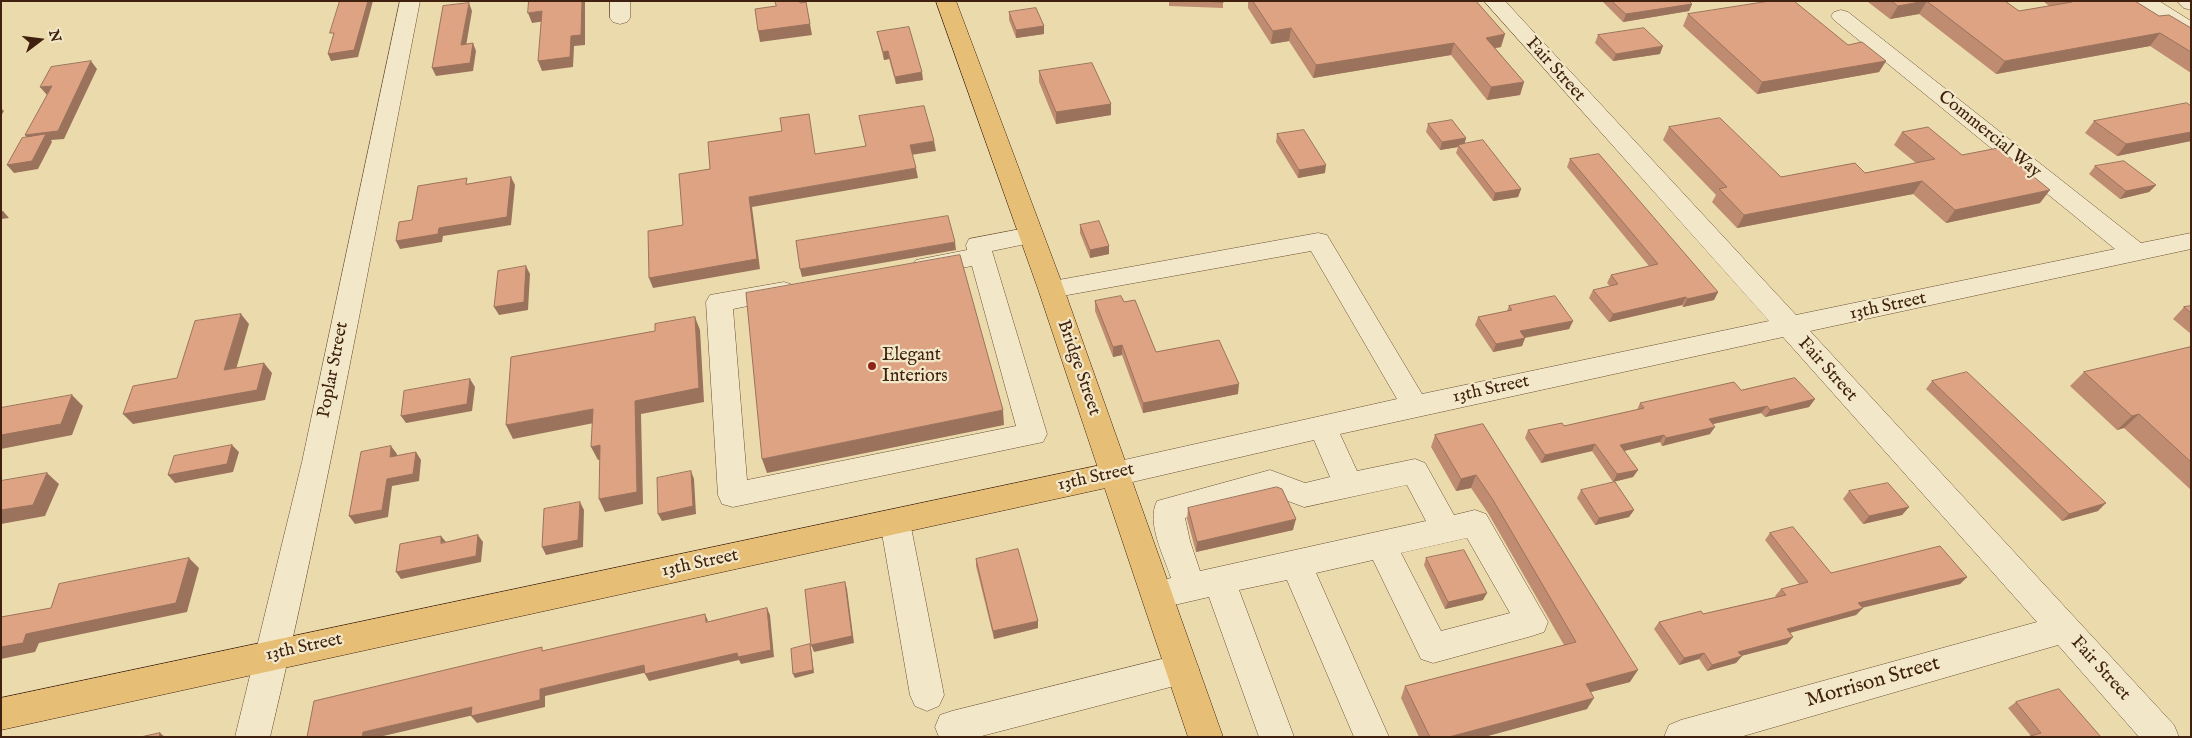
<!DOCTYPE html>
<html>
<head>
<meta charset="utf-8">
<style>
  body { margin:0 }
  #map { position:relative; width:2192px; height:738px; overflow:hidden; background:#ebdbac; font-family:"IM FELL English",serif }
  canvas { display:block }
  .frame { position:absolute; inset:0; border:2px solid #40200e; pointer-events:none }
  .north { position:absolute; left:15px; top:15px; width:50px; height:50px; -webkit-text-stroke:4px #f2e8c9; paint-order:stroke; rotate:75deg; font-size:14px; font-weight:700; line-height:20px; text-align:center; color:#40200e }
  .north::after { content:''; display:block; margin:auto; width:18px; height:22px; background:#40200e; clip-path:polygon(50% 0,100% 100%,50% 72%,0 100%) }
</style>
</head>
<body>
<div id="map">
<canvas width="2192" height="738"></canvas>
<div class="frame"></div>
<div class="north">N</div>
</div>
<script>
const context = document.querySelector('canvas').getContext('2d');
context.lineJoin = 'round';
function strokePath(path, color, width, dash) { context.strokeStyle = color; context.lineWidth = width; context.lineCap = dash ? 'butt' : 'round'; context.setLineDash(dash || []); context.stroke(path); }
function fill(path, color) { context.fillStyle = color; context.fill(path, 'evenodd'); }
function write(font, color, halo, rows, align = 'center') {
  context.font = font + ' "IM FELL English",serif'; context.lineWidth = 4.5; context.setLineDash([]); context.textBaseline = 'middle'; context.strokeStyle = halo; context.fillStyle = color; for (const [text, x, y, turn = 0] of rows) {
    context.save(); context.translate(x, y); context.rotate((+turn || 0) * Math.PI / 180); context.textAlign = isNaN(turn) ? turn : align; if (halo) context.strokeText(text, 0, 0); context.fillText(text, 0, 0); context.restore();
  }
}
const minor = new Path2D(`
  M400 1H420C372 247 328 493 270 737H235L302 462Z
  M610 1H630V18L627 22 620 24 613 22 610 18Z
  M1484 1H1505L1796 315 2115 249 1834 20 1831 16 1834 12 1841 10 1848 12 2141 243 2191 233V249L1810 331 2174 725 2179 737H2139L2058 645 1740 737H1664L1669 725 1681 720 2037 622 1783 337 1340 434 1357 471 1415 459 1425 463 1454 515 1475 510 1486 514 1548 622 1544 632 1532 636 1433 663 1421 659 1373 560 1316 573 1389 737H1354L1287 580 1239 590 1294 737H1259L1209 597 1157 609 1146 605 1141 595 1146 585 1171 578C1164 556 1146 523 1157 501L1270 470 1305 483 1330 477 1314 440 1115 486 1105 482 1100 474 1105 466 1115 462 1397 399 1311 251 1051 298 1042 295 1038 289 1042 283 1318 233 1327 235 1422 394 1769 321ZM1407 485 1426 521 1200 571 1190 541 1185 518 1269 494 1304 507ZM1467 538 1510 613 1441 631 1401 553Z
  M2135 1H2159L2191 21V36L2184 34Z
  M2177 1H2191V10L2184 8Z
  M1031 227 1040 229 1043 235 1040 241 992 251 1047 434 1043 442 733 507 722 504 718 495 706 302 710 295 784 282 793 285 797 291 793 297 733 309 747 480 1016 426 972 266 925 275 916 272 912 266 916 260 967 250 966 245 969 239Z
  M895 509 906 513 910 522 944 695 939 706 927 711 915 706 910 695 880 522 884 513Z
  M1182 654 1194 658 1199 669 1194 680 1182 684 978 737H939L935 727 940 715 952 711Z`);
const major = new Path2D(`
  M1115 462 1125 466 1130 474 1125 482 1115 486 1 730V698Z`);
const highway = new Path2D(`
  M936 1H956L1064 289 1223 737H1188L1038 289Z`);
const wall = new Path2D(`
  M1169 1H1222L1223 2V8L1169 6Z
  M1248 1H1476L1501 47 1495 48 1524 82 1520 95 1487 100 1451 55 1313 78 1289 41 1271 44 1248 8Z
  M1602 1H1689L1692 4 1689 11 1623 22Z
  M2005 1 2019 11 2049 6 2043 1H2135L2159 16 2191 28V73L2150 46 1996 74 1919 14 1890 19 1868 2Z
  M1009 12 1044 26V34L1016 38 1009 20Z
  M1688 14 1848 45 1886 61 1879 72 1757 94 1683 26Z
  M877 32 923 80 896 84 889 59 884 60Z
  M1598 35 1660 54 1613 61 1595 43Z
  M1039 71 1111 104V115L1056 124 1039 82Z
  M2191 106V141L2117 156 2085 133 2094 121Z
  M1428 124 1466 138 1464 144 1521 189 1518 197 1493 201 1456 153 1458 147 1440 150 1426 132Z
  M1669 127 1781 177 1865 173 1916 163 1894 145 1902 132 1962 155 2040 203 1946 223 1913 194 1737 228 1712 202 1716 195 1663 140Z
  M1277 134 1325 173 1298 178 1276 142Z
  M1570 159 1718 292 1714 300 1683 307 1682 305 1609 322 1589 298 1593 290 1610 286 1607 283 1611 275 1649 266 1567 167Z
  M2095 166 2156 185 2149 192 2120 199 2089 174Z
  M1080 225 1109 246V254L1090 258 1080 233Z
  M1095 301 1124 302 1156 352 1238 394 1143 413 1122 355 1113 357 1095 311Z
  M1509 306 1573 321 1569 329 1525 338 1522 346 1493 352 1475 325 1478 317 1507 311Z
  M2191 306V334L2173 319 2184 307Z
  M2191 347V490L2124 428 2117 430 2070 386 2084 372Z
  M1932 381 2098 511 2062 521 1926 389Z
  M1741 390 1815 399 1809 407 1765 417 1761 413 1713 424 1710 434 1662 446 1660 442 1624 451 1638 470 1633 477 1613 482 1592 451 1541 463 1525 438 1528 430 1564 426 1637 410 1640 403Z
  M1483 424 1630 682 1591 692 1587 709 1484 737H1419L1401 698 1405 686 1564 645 1488 513 1471 488 1456 491 1431 447 1435 435Z
  M1581 490 1634 510 1629 517 1595 525 1577 498Z
  M1849 491 1909 507 1902 515 1863 524 1843 499Z
  M1188 508 1293 530 1196 552 1187 519Z
  M1770 533 1831 573 1967 577 1960 584 1862 608 1856 615 1790 633 1793 637 1787 644 1741 656 1736 663 1707 671 1699 659 1679 665 1654 629 1659 622 1703 614 1776 597 1775 596 1781 589 1799 584 1765 540Z
  M1426 558 1483 600 1445 609 1424 565Z
  M976 559 1038 621V628L994 639 976 566Z
  M2016 702 2101 737 2031 736 2008 708Z`);
const shadedWall = new Path2D(`
  M368 1H373L358 57 331 61 328 54Z
  M582 1H585V45L574 46 573 67 542 71 538 61 571 36Z
  M1927 1 1919 14 1890 19 1898 6Z
  M806 2 812 35 760 42 758 31Z
  M469 3 472 11 465 52 461 45Z
  M1692 4 1689 11 1623 22 1626 14Z
  M542 11 546 21 532 23 528 13Z
  M1044 26V34L1016 38V30Z
  M1291 28 1289 41 1271 44 1273 31Z
  M2160 33 2150 46 1996 74 2005 61Z
  M1505 34 1501 47 1482 50 1486 38Z
  M473 43 476 51 473 71 436 76 432 68Z
  M1454 43 1451 55 1313 78 1316 65Z
  M1663 46 1660 54 1613 61 1616 54Z
  M888 51 889 59 884 60 883 52Z
  M91 61 97 69 64 139 51 140 52 142 38 169 14 173 7 165 32 143 25 135Z
  M1886 61 1879 72 1757 94 1762 82Z
  M922 72 923 80 896 84 895 77Z
  M1524 82 1520 95 1487 100 1491 87Z
  M52 86 47 95 40 87Z
  M1111 104V115L1056 124V112Z
  M1 108 4 111 1 116Z
  M2191 132V141L2117 156 2126 144Z
  M1466 138 1464 146 1458 145V147L1440 150 1442 142Z
  M934 141 936 151 911 155 910 145Z
  M1326 165 1325 173 1298 178 1299 170Z
  M916 168 918 178 752 207 760 269 653 288 649 278 749 197Z
  M511 177 515 185 511 225 443 236 442 242 400 249 396 241 439 228Z
  M1922 181 1913 194 1737 228 1744 215Z
  M2156 185 2149 192 2120 199 2126 191Z
  M1521 189 1518 197 1493 201 1495 193Z
  M2050 190 2040 203 1946 223 1955 210Z
  M1 211H3L9 218 1 219Z
  M955 242 956 250 802 277 800 269Z
  M1109 246V254L1090 258V250Z
  M526 266 530 274 528 310 499 315 494 307Z
  M1718 292 1714 300 1683 307 1687 299Z
  M1686 297 1682 305 1609 322 1613 314Z
  M241 314 249 324 233 380 224 370Z
  M695 317 700 330 704 402 641 414 643 504 605 512 599 499 635 401Z
  M1573 321 1569 329 1517 339 1520 331Z
  M1525 338 1522 346 1493 352 1496 344Z
  M1122 345V355L1113 357V347Z
  M264 363 272 373 265 400 133 424 123 414Z
  M470 379 475 387 472 411 406 423 401 416Z
  M1239 384 1238 394 1143 413V403Z
  M72 395 83 406 72 435 1 449V435Z
  M1815 399 1809 407 1765 417 1770 410Z
  M1767 406 1761 413 1704 426 1709 419Z
  M593 409 599 422 513 439 506 425Z
  M1003 410 1004 425 767 473 762 459Z
  M2139 414 2124 428 2117 430 2132 416Z
  M1715 427 1710 434 1662 446 1666 438Z
  M1664 435 1660 442 1616 453 1620 445Z
  M1595 444 1592 451 1541 463 1545 455Z
  M232 445 239 452 233 472 175 483 168 475Z
  M600 445 606 458 598 460 591 447Z
  M391 446 397 454 395 465 390 457Z
  M416 452 421 460 419 481 392 486 388 517 355 524 349 516 387 479Z
  M1638 470 1633 477 1613 482 1617 474Z
  M691 471 694 479 696 514 662 521 658 514Z
  M47 473 59 484 45 516 1 524V510Z
  M1476 475 1471 488 1456 491 1461 479Z
  M580 502 584 510 583 547 546 555 542 547Z
  M2106 503 2098 511 2062 521 2069 514Z
  M1909 507 1902 515 1863 524 1869 516Z
  M1634 510 1629 517 1595 525 1599 518Z
  M1296 519 1293 530 1196 552 1197 542Z
  M478 535 483 542 481 562 401 579 396 572Z
  M441 536 446 542 441 543Z
  M189 558 199 568 187 612 39 643 35 652 1 659V647L26 634Z
  M1967 577 1960 584 1852 610 1858 603Z
  M845 582 847 589 854 643 814 652 811 645Z
  M1487 593 1483 600 1445 609 1448 602Z
  M767 608 770 615 774 657 741 664 739 660 649 681 645 674Z
  M1863 608 1856 615 1781 635 1787 629Z
  M705 614 708 621 706 622Z
  M1038 621V628L994 639 993 631Z
  M1793 637 1787 644 1733 658 1738 652Z
  M810 644 811 648 814 673 795 678 793 674Z
  M1704 653 1699 659 1679 665 1684 658Z
  M1742 656 1736 663 1707 671 1712 665Z
  M644 665 648 672 545 696V707L477 723 471 716 540 689Z
  M1638 670 1630 682 1579 695 1586 684Z
  M1594 698 1587 709 1484 737H1449Z
  M472 707 478 714 379 737H362L363 732Z
  M160 733 165 737H159Z`);
const building = new Path2D(`
  M340 1H368L354 50 328 54 334 33H330Z
  M529 1H582L581 35 571 36 570 57 538 61 542 11 528 13Z
  M775 1H800V3L806 2 810 24 758 31 755 9 776 6Z
  M1201 1H1222L1223 2Z
  M1253 1H1476L1505 34 1486 38 1524 82 1491 87 1454 43 1316 65 1291 28 1273 31Z
  M1612 1H1689L1692 4 1626 14Z
  M1770 1H1794L1848 45 1862 42 1886 61 1762 82 1688 14Z
  M1892 1H1925L1898 6Z
  M1927 1H2005L2019 11 2072 2 2071 1H2135L2159 16 2169 15 2191 28V52L2160 33 2005 61Z
  M469 3 461 45 473 43 470 63 432 68 443 6Z
  M1036 8 1044 26 1016 30 1009 12Z
  M909 27 922 72 895 77 888 51 883 52 877 32Z
  M1644 28 1663 46 1616 54 1598 35Z
  M91 61 58 131 25 135 52 86 40 87 51 67Z
  M1092 63 1111 104 1056 112 1039 71Z
  M2187 103 2191 106V132L2126 144 2094 121Z
  M924 106 934 141 910 145 916 168 749 197 757 259 649 278 648 231 683 225 679 174 710 169 708 142 782 131 780 118 809 114 815 154 866 146 859 116Z
  M1720 118 1781 177 1855 163 1865 173 1935 159 1902 132 1928 127 1962 155 1998 148 2050 190 1955 210 1922 181 1744 215 1719 189 1727 187 1669 127Z
  M1452 120 1466 138 1442 142 1428 124Z
  M1304 130 1326 165 1299 170 1277 134Z
  M46 134 32 161 7 165 22 138Z
  M1483 140 1521 189 1495 193 1458 145Z
  M1599 154 1718 292 1687 299 1686 297 1613 314 1593 290 1618 284 1611 275 1658 264 1570 159Z
  M2124 161 2156 185 2126 191 2095 166Z
  M511 177 507 217 439 228 438 234 396 241 399 222 412 220 418 186 467 178 466 184Z
  M948 216 955 242 800 269 796 241Z
  M1099 221 1109 246 1090 250 1080 225Z
  M960 255 1003 410 762 459 746 293Z
  M526 266 524 302 494 307 498 271Z
  M1121 296 1124 302 1135 300 1156 352 1219 340 1239 384 1143 403 1122 345 1113 347 1095 301Z
  M1555 296 1573 321 1520 331 1525 338 1496 344 1478 317 1512 310 1509 306Z
  M2191 306V313L2184 307Z
  M241 314 224 370 264 363 257 390 123 414 133 386 177 378 195 321Z
  M695 317 699 388 635 401 637 492 599 499 600 445 591 447 593 409 506 425 511 357 655 331V324Z
  M2191 347V462L2139 414 2132 416 2084 372Z
  M1967 372 2106 503 2069 514 1932 381Z
  M1795 378 1815 399 1770 410 1767 406 1709 419 1715 427 1666 438 1664 435 1620 445 1638 470 1617 474 1595 444 1545 455 1528 430 1562 423 1564 426 1644 408 1640 403 1734 382 1741 390Z
  M470 379 467 404 401 416 404 391Z
  M72 395 61 424 1 435V408Z
  M1483 424 1638 670 1586 684 1594 698 1449 737H1430L1405 686 1576 642 1493 500 1476 475 1461 479 1435 435Z
  M232 445 227 464 168 475 174 456Z
  M391 446 390 457 416 452 413 474 387 479 382 510 349 516 361 452Z
  M691 471 693 506 658 514 657 478Z
  M47 473 33 505 1 510V481Z
  M1615 482 1634 510 1599 518 1581 490Z
  M1888 483 1909 507 1869 516 1849 491Z
  M1277 487 1282 489 1296 519 1197 542 1188 508Z
  M580 502 578 540 542 547 544 509Z
  M1793 527 1831 573 1940 546 1967 577 1858 603 1863 608 1787 629 1793 637 1738 652 1742 656 1712 665 1704 653 1684 658 1659 622 1701 611 1703 614 1786 595 1781 589 1808 582 1770 533Z
  M478 535 476 556 396 572 400 544 441 536V543Z
  M1018 549 1038 621 993 631 976 559Z
  M1464 550 1487 593 1448 602 1426 558Z
  M189 558 176 603 26 634 23 643 1 647V617L51 608 59 584Z
  M845 582 852 636 811 645 805 590Z
  M767 608 771 650 738 657 737 653 645 674 644 665 540 689V700L471 716 472 707 363 732 362 737H307L314 701 542 647V651L705 614 706 622Z
  M810 644 813 670 793 674 791 649Z
  M2059 689 2101 737H2027L2041 733 2016 702Z
  M160 733 159 737H141Z`);
const markers = [
  [872,366,5,"#8f2418"]
];
const streetNames = [
  ["Fair Street",1555,70,48],
  ["Commercial Way",1989,135,39],
  ["13th Street",1888,307,-12],
  ["Bridge Street",1078,368,71],
  ["Poplar Street",334,370,-79],
  ["Fair Street",1827,370,48],
  ["13th Street",1491,390,-12],
  ["13th Street",1096,478,-12],
  ["13th Street",700,564,-12],
  ["13th Street",304,648,-12],
  ["Fair Street",2100,669,48]
];
const poiNames = [
  ["Elegant",882,356],
  ["Interiors",882,377]
];
const nearStreetnames = [
  ["Morrison Street",1873,683,-16]
];
strokePath(minor, '#6b4f36', 1);
strokePath(major, '#40200e', 1);
strokePath(highway, '#40200e', 1);
fill(minor, '#f2e8c9');
fill(major, '#e6be76');
fill(highway, '#e6be76');
fill(wall, '#bf8c71');
fill(shadedWall, '#9b725c');
fill(building, '#dea383');
strokePath(building, '#9b725c', 1);
for (const [x, y, r, color] of markers) { const dot = new Path2D(); dot.arc(x, y, r, 0, 2 * Math.PI); context.fillStyle = color; context.fill(dot); strokePath(dot, '#f2e8c9', 2); }
write('18px', '#40200e', '#f2e8c9', streetNames);
write('18px', '#40200e', '#f2e8c9', poiNames, 'left');
write('21px', '#40200e', '#f2e8c9', nearStreetnames);
</script>
</body>
</html>
